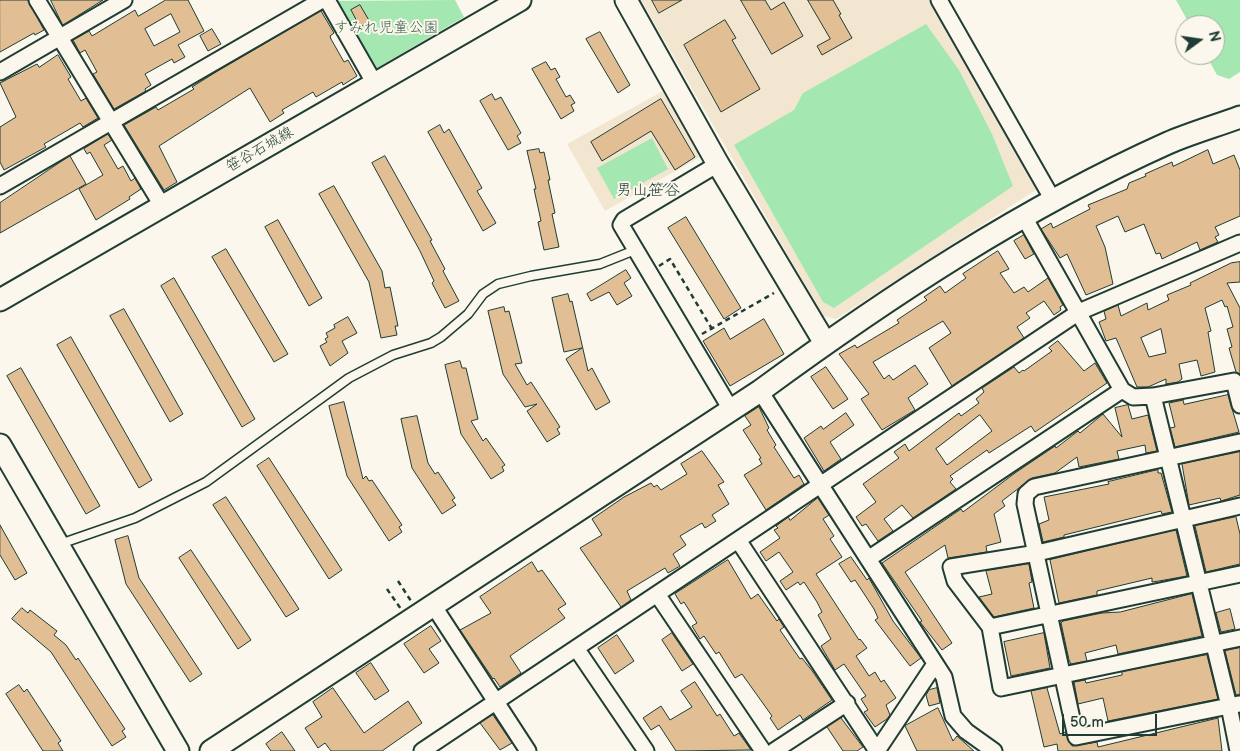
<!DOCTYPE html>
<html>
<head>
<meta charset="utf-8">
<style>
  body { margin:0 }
  #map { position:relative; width:1240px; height:751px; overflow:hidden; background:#fbf7ec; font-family:"Balsamiq Sans",sans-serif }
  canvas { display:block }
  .north { position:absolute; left:1175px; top:15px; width:50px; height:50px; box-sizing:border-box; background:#fbf7ec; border:1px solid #a3ada2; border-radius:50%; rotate:76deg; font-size:14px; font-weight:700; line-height:20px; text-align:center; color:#1f3d34 }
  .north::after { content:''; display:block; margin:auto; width:18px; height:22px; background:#1f3d34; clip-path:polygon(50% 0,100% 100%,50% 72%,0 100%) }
  .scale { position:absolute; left:1062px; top:714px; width:95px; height:22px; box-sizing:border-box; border:2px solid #1f3d34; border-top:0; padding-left:6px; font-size:15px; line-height:18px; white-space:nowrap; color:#1f3d34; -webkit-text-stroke:4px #fbf7ec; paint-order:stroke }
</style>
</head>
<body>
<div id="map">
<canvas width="1240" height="751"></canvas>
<div class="north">N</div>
<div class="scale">50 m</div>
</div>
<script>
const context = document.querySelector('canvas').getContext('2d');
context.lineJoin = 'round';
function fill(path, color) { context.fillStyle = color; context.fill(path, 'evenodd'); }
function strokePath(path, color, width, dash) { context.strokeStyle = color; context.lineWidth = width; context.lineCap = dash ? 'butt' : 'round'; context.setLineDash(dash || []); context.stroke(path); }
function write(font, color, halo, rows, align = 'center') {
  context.font = font + ' "Balsamiq Sans","Klee One",sans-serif'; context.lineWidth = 4; context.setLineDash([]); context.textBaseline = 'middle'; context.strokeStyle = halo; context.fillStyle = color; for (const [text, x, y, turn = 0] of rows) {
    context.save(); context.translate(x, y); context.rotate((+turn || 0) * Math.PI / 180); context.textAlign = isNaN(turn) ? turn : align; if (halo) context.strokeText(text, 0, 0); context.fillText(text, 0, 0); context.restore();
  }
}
const built = new Path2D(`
  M641 0H929L1039 188 836 319 823 316Z
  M663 91 700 157 605 211 567 144Z`);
const green = new Path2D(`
  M455 0 464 17 375 69 336 1Z
  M1176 0H1240V72L1229 79 1217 75 1206 55H1215V25H1190Z
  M926 24 959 70 992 134 1013 186 834 308 823 302 734 145 794 110 803 93Z
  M652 138 668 169 614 199 597 168Z`);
const building = new Path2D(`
  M0 0H28L44 30 35 35 34 33 0 52Z
  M51 0H103L63 25Z
  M166 0H188L204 31 178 45 185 57 174 63 172 59 145 74 151 85 145 89 146 91 114 109 93 74 97 72 85 50 80 53 73 40 89 31 92 36 135 10 138 16ZM171 14 180 32 154 46 145 29Z
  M652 0H682L659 13Z
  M741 0H765L771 10 784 2 803 36 772 54Z
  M808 0H833L841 14 839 15 852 38 822 55 817 46 830 39Z
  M360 5 370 22 360 27 351 10Z
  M321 11 334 33 330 36 331 39 344 62 348 60 357 76 343 85 342 82 316 97 313 92 282 110 284 113 270 122 250 88 159 146 177 182 164 190 124 125 156 107 158 110 194 89 192 87 216 72Z
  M725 20 736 38 732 40 760 89 721 112 684 45Z
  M212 29 221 44 208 51 200 36Z
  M600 32 630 85 618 93 586 39Z
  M58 55 71 77 68 79 81 101 86 98 98 118 83 127 80 123 44 144 46 147 4 170 0 162V127L16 117 0 83 37 64 39 67Z
  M546 62 551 70 555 68 560 77 556 79 566 97 570 95 575 103 571 105 574 111 561 119 532 69Z
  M492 94 495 100 501 97 521 133 517 136 521 143 508 150 480 101Z
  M661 99 695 157 675 170 651 131 602 161 591 142Z
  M440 125 444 133 449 129 482 188 477 191 496 223 483 231 428 132Z
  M108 134 112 140 104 145 118 169 123 166 131 181 135 178 141 189 129 197 130 199 96 220 79 189 103 175 90 152 87 154 84 149Z
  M539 149 540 153 544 152 550 180H548L555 213 552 214 559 247 544 250 538 222 541 221 534 189H536L527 151Z
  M1208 150 1213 164 1234 155 1240 170V216L1215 227 1219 235 1215 237 1218 242 1200 250 1197 242 1162 259 1160 253 1156 254 1144 224 1125 232 1118 216 1096 226 1105 247 1113 284 1086 295 1067 254 1060 258 1041 229 1051 223 1053 228 1090 209 1088 205 1127 189 1129 183 1146 176 1145 174 1172 162 1173 166Z
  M70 156 86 184 0 233V203Z
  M385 156 432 240 430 241 445 269 443 271 459 301 445 308 432 283 434 281 420 251 372 163Z
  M334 186 382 271 385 288 390 287 398 326H395L397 335 381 338 369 282 319 194Z
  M686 217 741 308 724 319 668 228Z
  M278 220 322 298 309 306 265 227Z
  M1024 235 1034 254 1025 259 1014 241Z
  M226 249 288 354 274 362 212 257Z
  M998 251 1009 269 1000 273 1014 293 1024 287 1028 292 1048 278 1063 305 1060 307 1061 310 1054 315 1044 301 1026 313 1030 318 1017 327 1024 338 952 386 929 348 951 333 943 321 873 362 884 379 889 375 893 380 915 365 928 384 908 398 915 410 882 430 861 399 869 394 839 354 855 345 857 348 899 323 897 320 927 300 924 297 940 286 945 293 966 278 963 274Z
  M1240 262V282L1227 283 1240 308V374L1236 372 1229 348 1232 347 1227 329 1233 327 1227 306 1225 307 1222 300 1205 308 1211 331 1208 332 1215 372 1201 376 1197 360 1179 364 1182 379 1178 382 1166 384V379L1148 387H1137L1116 338 1106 341 1099 322 1106 319 1104 311 1118 305 1121 316 1147 303 1148 310 1169 300 1167 295 1191 285 1190 283 1231 263ZM1161 329 1166 353 1149 357 1141 338Z
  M626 270 631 278 624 283 632 296 617 305 609 292 591 301 587 294Z
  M174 278 255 419 242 427 161 286Z
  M568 294 570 302 572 301 588 371 592 368 610 402 596 410 566 359 582 348 564 352 552 298Z
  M504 307 505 312 509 311 522 363 515 364 527 385 531 382 560 427 557 429 560 434 547 442 527 411 537 404 525 407 503 374 488 311Z
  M124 309 183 414 170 422 110 316Z
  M348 317 357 333 342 341 348 353 330 366 320 346 327 342 325 339 328 337 326 333 335 328 334 325Z
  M764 319 784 354 730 386 703 341 724 328 730 339Z
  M71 337 152 480 139 488 57 345Z
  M1058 341 1084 371 1095 363 1107 383 1035 432 1031 426 989 453 987 450 950 476 953 479 950 482 956 489 913 518 902 505 884 519 893 531 878 541 866 524 862 526 856 517 876 502 863 484 899 458 894 452 905 444 909 451 959 413 961 416 979 403 976 399 984 392 982 388 1014 367 1019 373 1023 370 1024 371 1052 351 1049 348ZM980 415 992 431 947 465 936 449Z
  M460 361 462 368H466L478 419 471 421 483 441 486 438 505 465 502 467 504 471 491 479 461 434 445 365Z
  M826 367 848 399 833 409 811 377Z
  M21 368 100 506 86 514 7 376Z
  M1228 395 1239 432 1175 447 1170 428 1175 427 1169 403 1183 400 1184 404Z
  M344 402 363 479 366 476 369 481 372 480 402 525 399 527 402 532 389 541 347 476 329 406Z
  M1128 405 1132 419 1148 415 1157 451 1146 453 1145 445 1117 451 1119 459 1079 467 1077 457 1055 473 1032 478 1002 501 1005 506 994 514 1001 542 986 546 987 552 948 558 945 545 905 572 952 643 942 650 920 622 922 621 882 563 961 509 963 512 1015 473 1055 446 1056 448 1078 431 1080 433 1103 414 1122 437 1115 408Z
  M759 407 769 428 767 430 776 445 774 447 794 478 799 475 804 484 766 510 744 475 762 464 759 459 761 458 743 430 751 425 745 416Z
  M846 413 854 425 830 442 841 459 824 471 804 438 821 426 823 429Z
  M417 416 428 463 435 474 438 472 455 498 452 500 456 505 442 514 412 468 401 419Z
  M702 451 724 482 718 485 729 504 712 515 716 521 705 528 702 523 680 536 686 545 673 554 680 566 668 573 665 568 627 591 631 600 621 607 580 548 602 535 592 519 624 497 651 483 654 487 657 485 661 490 687 474 681 464Z
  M1240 452V495L1221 501 1220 498 1189 505 1182 464Z
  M269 458 342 570 329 579 257 466Z
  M1158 470V473H1161L1172 512 1162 514 1161 511 1064 535V537L1043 542 1039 524 1049 520 1044 497 1109 484 1108 482Z
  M226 497 299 609 286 617 213 505Z
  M818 498 829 515 823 519 834 536 830 539 842 557 816 574 859 640 860 639 867 648 856 656 869 676 875 672 881 682 884 680 896 698 886 705 890 715 887 719 875 727 864 712 868 710 861 699 866 696 844 664 835 670 821 646 831 639 818 615 822 612 817 602 804 582 800 585 798 582 786 590 780 581 793 572 779 552 766 561 760 552 780 538 774 530 778 528 776 526 788 517 790 520Z
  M1236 517 1240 534V564L1206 572 1195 526Z
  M0 525 27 573 15 580 0 555Z
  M1176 530 1187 576 1159 581 1152 582V578L1097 591V595L1059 603 1050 560Z
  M128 536 139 578 202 674 190 682 126 584 115 540Z
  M191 550 251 640 238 649 179 558Z
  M851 557 867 580 869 578 893 621 921 658 910 666 875 620 878 618 874 609 855 580 851 582 839 564Z
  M728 560 751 599 758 594 777 621 779 619 784 627 780 630 800 659 802 658 813 672 832 700 803 720 800 715 778 730 770 718 772 716 742 674 735 678 719 652 716 654 704 636 700 639 692 626 697 623 684 602 681 604 675 594Z
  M532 562 538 572 542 570 566 604 558 609 565 618 510 656 521 673 500 687 494 678 493 679 460 630 491 613 480 597Z
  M1029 564 1032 582 1029 583 1034 608 994 617 979 597 992 594 986 571Z
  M1192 594 1202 636 1118 654 1116 645 1085 653 1087 661 1071 664 1069 660 1061 623 1063 621 1102 613 1120 612Z
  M22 608 28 613 30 610 57 631 54 635 66 645 76 660 78 658 125 729 122 731 126 737 112 746 51 652 12 619Z
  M1230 609 1235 629 1221 632 1216 613Z
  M431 626 441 641 429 649 439 663 424 673 404 644Z
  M672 633 693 664 682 671 662 640Z
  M1044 633 1050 668 1011 676 1004 642Z
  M617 635 634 661 615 674 598 648Z
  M1240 648V694L1236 695 1225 651Z
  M1207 655 1218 699 1108 721 1103 698 1078 704 1074 682 1085 680 1086 683 1122 675V672Z
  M371 663 389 691 375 700 356 673Z
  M695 682 717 716 720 714 734 736 739 733 751 750 676 751 659 725 651 730 643 718 661 706 670 720 692 707 681 691Z
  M19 685 24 692 27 689 42 712 61 741 58 743 63 751H43L6 694Z
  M333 688 364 733 408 701 422 723 382 751H331L325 743 318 748 305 728 322 717 313 702Z
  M937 688 940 703 929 706 926 695 929 690Z
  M1047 688 1060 734 1065 732 1072 746 1097 742 1098 747 1218 718 1222 751H1058L1057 744 1044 747 1031 691Z
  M938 708 953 741 957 736 974 751H917L905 726Z
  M493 715 512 743 500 750 480 723Z
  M841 718 863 747 857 751H843L827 727Z
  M282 732 295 751H271L266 744Z`);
const path = new Path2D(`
  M659 266 670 259 712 329
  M702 334 774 293
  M398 581 411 601
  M387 589 401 609`);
const lane = new Path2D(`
  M60 544 135 518 206 482 349 378 393 355 431 343 441 337 468 314 483 294 498 284 531 276 600 264 635 250`);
const street = new Path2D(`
  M37 0 163 207
  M327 0 375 84
  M939 0 1053 200
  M0 72 124 0
  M718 164 624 220 621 225 730 408
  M0 186 322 0
  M1024 217 1122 390 1133 397 1153 396 1234 381 1240 405
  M760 391 944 677 953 716 966 731 994 751
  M1153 396 1229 706 1240 704
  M1240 506 1037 553 951 567 955 581 990 627 1001 688 1240 638
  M738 540 877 751
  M868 559 1122 390
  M657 594 763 751
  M433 605 528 751
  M990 627 1240 574
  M576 648 646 751
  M422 751 1079 312 1240 243
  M774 751 847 703
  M877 751 935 664
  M1238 751 1229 706 1076 737 1025 504 1026 494 1034 487 1240 442`);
const secondary = new Path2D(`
  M626 0 718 164 825 343
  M0 300 520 0
  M0 445 178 751
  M211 751 760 391C888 297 1023 208 1168 143 1191 133 1216 126 1240 117`);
const parkNames = [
  ["すみれ児童公園",386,28]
];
const streetNames = [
  ["笹谷石城線",260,150,-30]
];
const neighbourhoodNames = [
  ["男山笹谷",648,191]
];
fill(built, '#f3e6d1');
fill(green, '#a5e7b1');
fill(building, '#e1be93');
strokePath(building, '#1f3d34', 1);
strokePath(lane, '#1f3d34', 11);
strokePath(street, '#1f3d34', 19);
strokePath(secondary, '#1f3d34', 25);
strokePath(path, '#1f3d34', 2.5, [5, 4]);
strokePath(lane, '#fbf7ec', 8);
strokePath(street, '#fbf7ec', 15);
strokePath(secondary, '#fbf7ec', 21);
write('15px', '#3a5f4d', '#fbf7ec', parkNames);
write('15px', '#1f3d34', '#fbf7ec', streetNames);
write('16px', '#1f3d34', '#fbf7ec', neighbourhoodNames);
</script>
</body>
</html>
